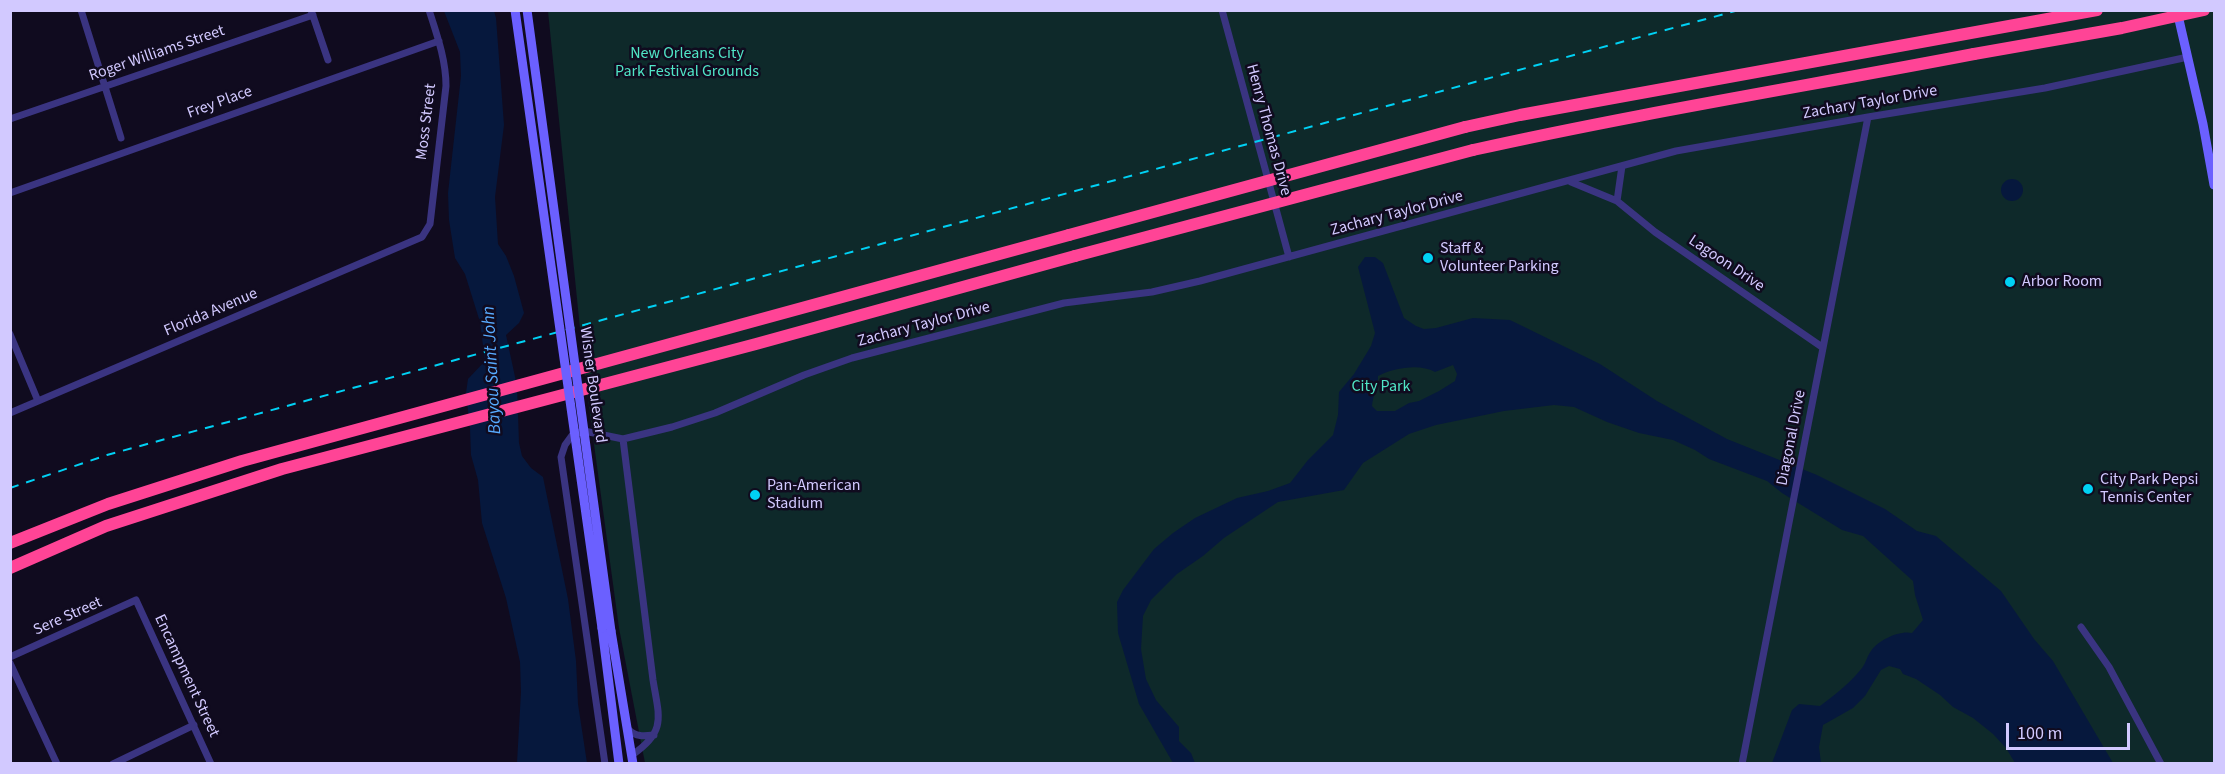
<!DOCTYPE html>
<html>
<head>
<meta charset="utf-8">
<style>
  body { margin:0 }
  #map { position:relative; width:2225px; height:774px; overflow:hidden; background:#100b1f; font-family:"Source Sans 3",sans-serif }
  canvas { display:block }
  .frame { position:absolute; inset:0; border:12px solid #d2c9ff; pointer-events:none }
  .scale { position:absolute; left:2006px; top:723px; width:124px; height:27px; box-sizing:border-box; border:3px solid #d2c9ff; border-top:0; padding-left:8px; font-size:18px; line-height:21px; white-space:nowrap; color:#d2c9ff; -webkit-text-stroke:4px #100b1f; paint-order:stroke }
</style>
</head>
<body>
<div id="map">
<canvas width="2225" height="774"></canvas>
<div class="frame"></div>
<div class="scale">100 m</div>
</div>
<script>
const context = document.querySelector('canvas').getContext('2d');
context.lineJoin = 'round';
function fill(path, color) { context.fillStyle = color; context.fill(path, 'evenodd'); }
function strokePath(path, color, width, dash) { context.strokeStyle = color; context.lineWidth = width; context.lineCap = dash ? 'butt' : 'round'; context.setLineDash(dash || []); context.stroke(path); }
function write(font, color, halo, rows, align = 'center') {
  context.font = font + ' "Source Sans 3",sans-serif'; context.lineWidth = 5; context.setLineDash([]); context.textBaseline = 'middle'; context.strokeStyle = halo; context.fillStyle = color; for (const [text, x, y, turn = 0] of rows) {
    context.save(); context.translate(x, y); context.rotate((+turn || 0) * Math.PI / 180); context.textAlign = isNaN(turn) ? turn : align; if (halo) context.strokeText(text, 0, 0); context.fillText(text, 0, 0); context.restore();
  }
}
const green = new Path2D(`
  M548 11H2214V763H645L619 628 585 378Z`);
const water = new Path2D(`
  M444 11H494L496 18 504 125 495 197 498 244 506 256 514 276 524 313 519 323 506 335 517 386 519 443 522 456 531 468 543 477 568 599 576 661 578 704 587 763H517L521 692 520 662 506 598 482 523 478 480 471 455 470 428 466 393 468 379 485 361 480 322 465 274 455 258 449 220 448 193 461 76 460 52Z
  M2001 190a11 11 0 1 1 22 0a11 11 0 1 1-22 0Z
  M1365 257H1375L1383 263 1404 318 1416 326 1424 329 1436 328 1473 318 1510 320 1600 364 1657 401 1727 439 1817 475 1885 509 1917 531 1936 536 2001 591 2034 639 2053 661 2113 763H2015L2006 748 1993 734 1973 718 1953 707 1940 695 1916 679 1903 674 1900 669 1889 666 1881 670 1865 696 1853 708 1823 725 1819 747 1821 763H1772L1792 710 1799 704 1820 706C1835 695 1850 683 1862 668 1866 663 1867 656 1871 651 1878 640 1900 630 1912 633L1923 620 1915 595 1913 581 1863 536 1842 530 1782 493 1767 481 1709 459 1695 450 1673 440 1639 433 1607 422 1574 407 1554 405 1504 411 1436 425 1409 434 1363 463 1344 490 1278 502 1224 538 1203 556 1177 574 1151 600 1143 616 1141 649 1146 679 1156 700 1179 727V741L1191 753 1195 763H1173L1139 704 1118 633 1117 602 1123 590 1154 549 1173 533 1195 518 1237 498 1268 491 1290 483 1308 460 1333 435 1338 415 1339 392 1354 374 1371 346 1375 333 1358 267ZM1453 365 1457 374 1455 381 1439 391 1419 401 1409 403 1395 411H1377L1372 406C1373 395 1378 387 1378 376 1393 368 1420 363 1435 372Z`);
const street = new Path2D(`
  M81 10 121 138
  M311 10 328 60
  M1222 10 1289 257
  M10 119 313 15
  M1571 182 1617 201 1655 232 1822 347
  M10 193 439 41
  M1617 201 1622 166
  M10 334 38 401
  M10 413 422 237 430 224 446 86C446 60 437 35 429 10
  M623 439 653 680C659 717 667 731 632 755
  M2081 627 2109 667 2161 764
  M10 657 136 600 211 764
  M10 663 57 764
  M629 730C636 737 644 736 654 735
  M113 764 194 725
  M605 764 561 457 565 445 573 434 584 431 623 439 672 427 715 413 804 375 852 358 1064 303 1152 292 1200 281 1676 151 1868 117 2045 88 2188 57
  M1742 764 1868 117`);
const secondary = new Path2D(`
  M2177 11 2203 124 2214 185
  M602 628 619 764
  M611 631 633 764`);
const highway = new Path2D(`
  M1465 127 1520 115 2097 10
  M1473 150C1639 113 1807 86 1974 54
  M10 543 108 504 242 461 1069 235
  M10 568 106 526 282 469 756 344 1075 256`);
const rail = new Path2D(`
  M10 488 107 455 1739 10`);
const secondaryBridge = new Path2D(`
  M515 10 602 628
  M527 10 611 631`);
const highwayBridge = new Path2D(`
  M1974 54 2122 28 2204 10
  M1069 235 1465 127
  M1075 256 1473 150`);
const markers = [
  [1428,258,6,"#00d1f4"],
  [2010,282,6,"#00d1f4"],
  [2088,489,6,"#00d1f4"],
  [755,495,6,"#00d1f4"]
];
const streetNames = [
  ["Roger Williams Street",157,54,-19],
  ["Frey Place",220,103,-20],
  ["Zachary Taylor Drive",1870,103,-10],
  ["Moss Street",427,122,-83],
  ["Henry Thomas Drive",1268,130,75],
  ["Zachary Taylor Drive",1397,214,-15],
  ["Lagoon Drive",1726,264,34],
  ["Florida Avenue",211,313,-23],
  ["Zachary Taylor Drive",924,325,-15],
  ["Wisner Boulevard",592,385,82],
  ["Diagonal Drive",1792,438,-79],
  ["Sere Street",68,617,-24],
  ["Encampment Street",186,676,65]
];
const parkNames = [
  ["New Orleans City",687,54],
  ["Park Festival Grounds",687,72],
  ["City Park",1381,387]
];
const poiNames = [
  ["Staff &",1440,249],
  ["Volunteer Parking",1440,267],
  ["Arbor Room",2022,282],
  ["City Park Pepsi",2100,480],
  ["Tennis Center",2100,498],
  ["Pan-American",767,486],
  ["Stadium",767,504]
];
const waterNames = [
  ["Bayou Saint John",493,370,-93]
];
fill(green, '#0e292a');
fill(water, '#06183d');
strokePath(street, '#3a3481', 7);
strokePath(secondary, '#6b60ff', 9);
strokePath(highway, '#ff4496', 12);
strokePath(rail, '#00d1f4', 2, [9, 8]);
strokePath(secondaryBridge, '#6b60ff', 9);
strokePath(highwayBridge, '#ff4496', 12);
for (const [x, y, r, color] of markers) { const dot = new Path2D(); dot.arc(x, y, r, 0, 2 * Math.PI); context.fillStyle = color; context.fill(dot); strokePath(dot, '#100b1f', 2); }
write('16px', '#d2c9ff', '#100b1f', streetNames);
write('16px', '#50e5c6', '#100b1f', parkNames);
write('16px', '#d2c9ff', '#100b1f', poiNames, 'left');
write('italic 18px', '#57aaff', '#100b1f', waterNames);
</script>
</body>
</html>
